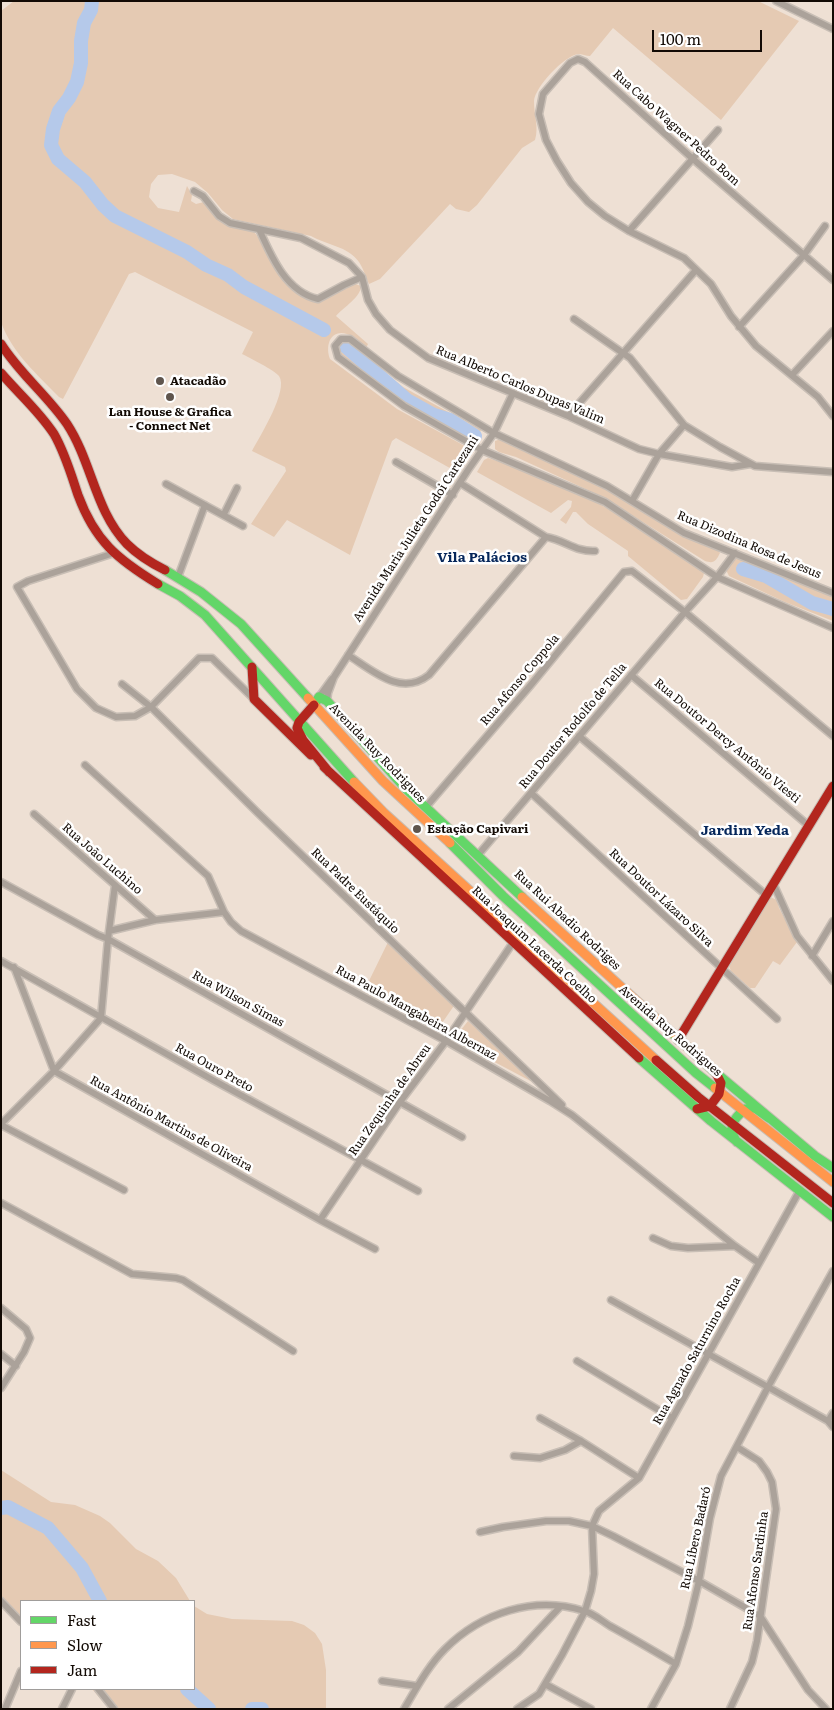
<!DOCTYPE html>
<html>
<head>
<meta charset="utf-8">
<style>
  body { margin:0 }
  #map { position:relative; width:834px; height:1710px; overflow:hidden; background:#eee0d4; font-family:Literata,serif }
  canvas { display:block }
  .frame { position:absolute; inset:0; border:2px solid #120a04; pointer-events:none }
  .legend { position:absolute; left:20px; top:1600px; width:175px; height:90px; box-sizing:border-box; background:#fff; border:1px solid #a09d9b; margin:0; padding:6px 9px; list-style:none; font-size:15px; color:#120a04 }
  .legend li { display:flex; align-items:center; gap:10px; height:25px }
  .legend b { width:25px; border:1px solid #a09d9b }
  .scale { position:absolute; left:652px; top:30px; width:110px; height:22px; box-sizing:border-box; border:2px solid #120a04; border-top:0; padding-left:6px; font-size:15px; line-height:18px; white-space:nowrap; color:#120a04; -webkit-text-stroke:4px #fff; paint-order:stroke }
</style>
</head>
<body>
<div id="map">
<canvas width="834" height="1710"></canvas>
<div class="frame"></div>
<ul class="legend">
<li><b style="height:6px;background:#63d668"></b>Fast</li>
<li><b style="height:6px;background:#ff974d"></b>Slow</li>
<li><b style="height:6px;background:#b3261e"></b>Jam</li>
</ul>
<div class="scale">100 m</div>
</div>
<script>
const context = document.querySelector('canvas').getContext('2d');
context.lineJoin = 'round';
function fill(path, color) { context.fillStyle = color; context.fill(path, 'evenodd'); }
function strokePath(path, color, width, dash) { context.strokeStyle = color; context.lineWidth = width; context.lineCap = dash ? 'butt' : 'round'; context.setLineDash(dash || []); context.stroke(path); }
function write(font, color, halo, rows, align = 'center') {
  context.font = font + ' Literata,serif'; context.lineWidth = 5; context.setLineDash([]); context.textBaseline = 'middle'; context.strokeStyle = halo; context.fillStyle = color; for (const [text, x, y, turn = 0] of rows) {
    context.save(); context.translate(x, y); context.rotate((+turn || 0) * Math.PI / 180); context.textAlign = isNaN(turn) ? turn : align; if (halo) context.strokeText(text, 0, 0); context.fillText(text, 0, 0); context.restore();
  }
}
const green = new Path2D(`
  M14 1H758L799 21 721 120 613 28 590 56C586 56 582 54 578 54 564 56 535 87 534 101 534 115 539 127 535 140L522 148 477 205 469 212 456 209 450 204 380 279 369 284C366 277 363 268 359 262 348 246 326 245 311 236L233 219 222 210 208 193 195 182 172 174 158 175 151 184 149 197 158 208 179 212 187 186 192 195 191 201 196 204 204 202C221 223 228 226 254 232 260 238 264 248 268 256 279 278 294 295 318 302L353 283 361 286C361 297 344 307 336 316L368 344 366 348C360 342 355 336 347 334 330 329 325 346 330 359L397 409 463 445 467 448 468 456 457 472 396 438 392 441 350 555 287 520 274 537 251 524 286 471 285 467 252 451C260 436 289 390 279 376 274 370 250 358 242 354L253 332 135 272 129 274 63 399 59 397C37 374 12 353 1 322V11Z
  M346 345 351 346 403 387 481 430 476 441 416 409 382 387 341 356 342 348Z
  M501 439 555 465 602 486 716 548 720 553C716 561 714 564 705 561L603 497 516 457 499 452 495 449V441Z
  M488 458 512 466 596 502 620 516 701 570 704 573 703 577 687 599 681 600 628 556V551L588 524 576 512H573L566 524 560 520 571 507 572 501 568 500 551 513 477 472 484 460Z
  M737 558H741L833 596V621L785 602 729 576 727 572V567Z
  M770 897 777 900 779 908 797 942 780 965 773 961 755 988H750L731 971 729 966Z
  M390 938 458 1000 442 1023 367 985Z
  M468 1021 538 1085 453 1040Z
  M1 1470 51 1502 75 1505 100 1516 110 1523 136 1549 158 1561 176 1578 190 1601H21V1618L1 1599Z
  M194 1606 207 1614 232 1619 292 1621 304 1625 315 1633 322 1644 326 1670V1709H112L104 1703 92 1689H194Z`);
const river = new Path2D(`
  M92 1 91 10 84 23 81 41V63L77 82 69 98 59 111 53 129 51 145 58 159 85 182 103 205 115 216 187 252 206 265 228 275 244 287 324 330
  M344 345 407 400 434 415 450 420 475 436
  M743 569 766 576 812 603 833 609
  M1 1508 8 1507 48 1528 82 1568 100 1601
  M187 1689 209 1709
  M252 1709H262`);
const street = new Path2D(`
  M776 1 833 29
  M194 191 203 196 219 216 230 223 301 238 349 263 362 277 368 300 376 314 390 330 428 358 568 416 639 449 659 454 732 467 750 464
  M259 229C271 256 286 292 318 299L344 285 362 277
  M629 231 718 130
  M833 280 693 159 585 62 578 59 570 63 543 94 539 114 546 140 557 161 571 183 588 202 605 216 629 231 684 258 711 284 731 316 756 346 818 397 833 416
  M574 319 630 358 684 425 720 447 755 466 833 472
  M739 327 804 255 825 226
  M792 375 833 331
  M568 416 696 270
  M396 462 453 495
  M460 483 546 537C565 540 575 552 595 551
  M166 484 243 526
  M632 501 659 454 684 425
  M224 514 237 488
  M114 553 28 581 17 587 77 689 96 708 116 717 135 716 151 707 199 658H212L254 699
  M178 577 205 505
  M833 593 684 533 607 486 494 433 398 376 350 339H341L335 346 338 357 404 406 482 450 605 502 717 577 833 628
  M348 655C373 671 401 697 429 675L546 537
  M631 675 809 826
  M122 684 151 707 258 813 562 1105
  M319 697 332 679
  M327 701 328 693 334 677 468 470 494 433 513 393
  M579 736 766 895
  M85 765 208 876 224 912 231 922 241 931 446 1041 550 1101 572 1115 735 1246 759 1263
  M531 793 777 1019
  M426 807 530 686 624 572 632 571 685 612 833 736
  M34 814 155 920
  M478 855 685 612 717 577 735 553
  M1 882 98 935 108 939 462 1137
  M773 883 797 936 833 981
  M109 931 155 920 224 912
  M812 956 833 921
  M1 961 213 1080 418 1191
  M14 967 54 1071 320 1220 375 1249
  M1 1124 54 1071 101 1018 108 939 115 885
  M1 1125 124 1190
  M1 1203 132 1274 176 1278 183 1280 293 1351
  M320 1220 400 1102 446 1041 512 944
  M653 1238 671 1246 688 1248 735 1246
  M611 1300 768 1387 828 1421 833 1427
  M1 1308 26 1329 30 1338 24 1352 1 1388
  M1 1354 16 1366
  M577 1361 672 1418
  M540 1418 581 1441 639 1478
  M828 1421 833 1413
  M514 1456 540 1458 565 1450 581 1441
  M480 1532 503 1527 546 1521H569L592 1526 613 1536 699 1581 760 1616 808 1690 826 1709
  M1 1601 21 1622
  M382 1681 417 1686
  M545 1684 591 1709
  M98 1689 114 1709
  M5 1709 21 1671
  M62 1709 72 1689
  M404 1709C416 1689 428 1666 445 1649 481 1613 534 1595 584 1611 593 1613 602 1621 610 1626 632 1638 654 1651 676 1664
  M448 1709 518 1652 560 1607
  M517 1709 539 1694 562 1655 585 1611 591 1591 594 1574 592 1526 599 1511 639 1478 800 1190
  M651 1709 676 1664 688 1626 699 1581 710 1518 721 1476 768 1387 833 1271
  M730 1709 752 1662 757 1641 776 1509 772 1482 767 1472 759 1461 737 1447`);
const fast = new Path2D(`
  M165 570 201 592 241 624 308 698
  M158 584 180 596 205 615 354 782
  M314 705 319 697 327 701 406 789 522 897
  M450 843 503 896 696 1073 715 1088
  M672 1033 716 1073 815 1156 833 1168
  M639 1058 711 1121 833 1217
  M737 1142C727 1128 733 1119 745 1109L755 1108 769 1118`);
const slow = new Path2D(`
  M308 698 383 781 450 843
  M354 782 383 812 656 1060
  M522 897 672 1033
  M715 1088 833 1182`);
const jam = new Path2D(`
  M1 344C20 374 47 395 67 424 92 462 95 511 127 544 138 555 151 563 165 570
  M1 373C18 393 39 411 54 434 65 453 71 474 78 495 95 541 117 559 158 584
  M252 667 254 699 311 755
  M314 705 299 722 297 728 303 740 329 772
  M324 767 639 1058
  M678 1040 833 786
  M656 1060 698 1097 833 1203
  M697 1109 710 1106 719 1094 721 1083 716 1073`);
const markers = [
  [160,381,5,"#5f554d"],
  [170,397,5,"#5f554d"],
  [417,829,5,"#5f554d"]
];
const streetNames = [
  ["Rua Cabo Wagner Pedro Bom",676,128,42],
  ["Rua Alberto Carlos Dupas Valim",520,385,23],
  ["Avenida Maria Julieta Godoi Cartezani",416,529,-57],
  ["Rua Dizodina Rosa de Jesus",749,545,23],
  ["Rua Afonso Coppola",520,680,-50],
  ["Rua Doutor Rodolfo de Tella",573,726,-50],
  ["Rua Doutor Dercy Antônio Viesti",727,741,40],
  ["Avenida Ruy Rodrigues",377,753,46],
  ["Rua João Luchino",102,859,41],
  ["Rua Padre Eustáquio",355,891,44],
  ["Rua Doutor Lázaro Silva",661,898,43],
  ["Rua Rui Abadio Rodriges",567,920,43],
  ["Rua Joaquim Lacerda Coelho",534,945,43],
  ["Rua Wilson Simas",238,999,29],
  ["Rua Paulo Mangabeira Albernaz",416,1013,29],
  ["Avenida Ruy Rodrigues",670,1031,41],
  ["Rua Ouro Preto",214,1068,29],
  ["Rua Zequinha de Abreu",390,1100,-55],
  ["Rua Antônio Martins de Oliveira",171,1124,29],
  ["Rua Agnado Saturnino Rocha",697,1351,-61],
  ["Rua Líbero Badaró",696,1538,-78],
  ["Rua Afonso Sardinha",756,1571,-82]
];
const poiNames = [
  ["Atacadão",170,381],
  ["Lan House & Grafica",170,412,"center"],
  ["- Connect Net",170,426,"center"],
  ["Estação Capivari",427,829]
];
const neighbourhoodNames = [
  ["Vila Palácios",482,558],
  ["Jardim Yeda",745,831]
];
fill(green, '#e5cab3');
strokePath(river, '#b5c9ea', 14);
strokePath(street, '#c8beb5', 9);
strokePath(fast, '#c8beb5', 11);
strokePath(slow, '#c8beb5', 11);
strokePath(jam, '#c8beb5', 11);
strokePath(street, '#aba29a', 6);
strokePath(fast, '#63d668', 9);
strokePath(slow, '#ff974d', 9);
strokePath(jam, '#b3261e', 9);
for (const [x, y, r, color] of markers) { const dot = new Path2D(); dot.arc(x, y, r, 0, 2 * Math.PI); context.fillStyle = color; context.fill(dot); strokePath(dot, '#fff', 2); }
write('12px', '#120a04', '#fff', streetNames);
write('bold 12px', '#120a04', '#fff', poiNames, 'left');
write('bold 14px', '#05265a', '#fff', neighbourhoodNames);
</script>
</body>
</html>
